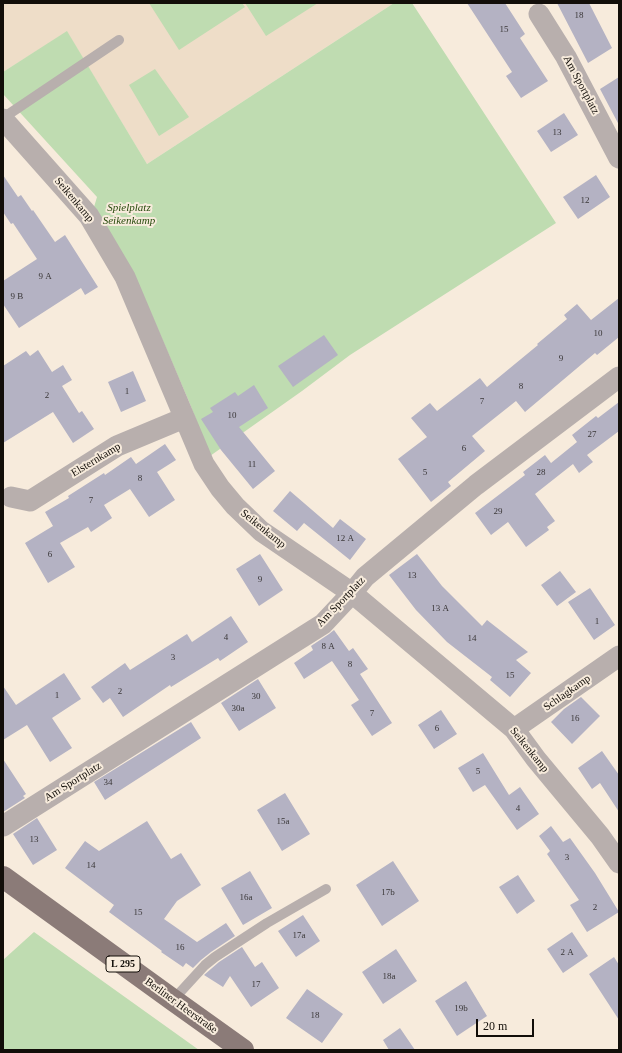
<!DOCTYPE html>
<html>
<head>
<meta charset="utf-8">
<style>
  body { margin:0 }
  #map { position:relative; width:622px; height:1053px; overflow:hidden; background:#f7ebdc; font-family:"Times New Roman",serif }
  canvas { display:block }
  .frame { position:absolute; inset:0; border:4px solid #120e09; pointer-events:none }
  .scale { position:absolute; left:476px; top:1019px; width:58px; height:18px; box-sizing:border-box; border:2px solid #120e09; border-top:0; padding-left:5px; font-size:12px; line-height:14px; white-space:nowrap; color:#120e09; -webkit-text-stroke:3px #f7ebdc; paint-order:stroke }
</style>
</head>
<body>
<div id="map">
<canvas width="622" height="1053"></canvas>
<div class="frame"></div>
<div class="scale">20 m</div>
</div>
<script>
const context = document.querySelector('canvas').getContext('2d');
context.lineJoin = 'round';
function fill(path, color) { context.fillStyle = color; context.fill(path, 'evenodd'); }
function strokePath(path, color, width, dash) { context.strokeStyle = color; context.lineWidth = width; context.lineCap = dash ? 'butt' : 'round'; context.setLineDash(dash || []); context.stroke(path); }
function write(font, color, halo, rows, align = 'center') {
  context.font = font + ' "Times New Roman",serif'; context.lineWidth = 4; context.setLineDash([]); context.textBaseline = 'middle'; context.strokeStyle = halo; context.fillStyle = color; for (const [text, x, y, turn = 0] of rows) {
    context.save(); context.translate(x, y); context.rotate((+turn || 0) * Math.PI / 180); context.textAlign = isNaN(turn) ? turn : align; if (halo) context.strokeText(text, 0, 0); context.fillText(text, 0, 0); context.restore();
  }
}
const built = new Path2D(`
  M3 3H394L147 164 67 32 3 72Z`);
const green = new Path2D(`
  M149 3H242L245 7 179 50Z
  M245 3H318L266 36Z
  M394 3H412L556 223 350 355 302 391 210 456 190 404 135 276 94 207 97 197 3 94V72L67 31 147 164Z
  M155 69 189 117 159 136 129 85Z
  M34 932 199 1050H3V960Z`);
const building = new Path2D(`
  M467 3H505L525 34 520 38 548 81 521 98 506 76 512 72Z
  M557 3H589L612 48 588 63Z
  M619 77V125L600 89Z
  M564 113 578 135 551 152 537 131Z
  M3 175 18 197 21 195 32 211 33 210 55 242 65 235 98 287 85 295 81 288 19 328 3 304V281L37 259 13 223 11 224 3 212Z
  M596 175 610 197 578 219 563 197Z
  M619 298V337L597 355 595 353 525 412 516 401 472 436 485 451 448 482 451 486 431 502 398 459 427 437 411 418 430 403 437 411 480 378 487 387 538 345 537 344 567 319 564 315 577 304 591 320Z
  M324 335 338 355 293 387 278 366Z
  M38 350 52 372 63 365 72 380 62 386 79 413 82 411 94 429 73 443 53 412 3 443V366L26 351 30 356Z
  M133 371 146 401 121 412 108 382Z
  M254 385 268 408 239 427 275 471 253 489 221 450 201 419 213 412 210 408 235 392 238 396Z
  M619 402V431L587 455 593 462 579 473 573 464 535 494 555 521 547 527 549 530 526 547 508 522 491 535 475 513 525 475 523 472 545 455 551 463 577 442 572 435 596 416 598 418Z
  M165 444 176 460 157 472 175 500 149 517 130 489 104 505 112 518 91 532 88 527 60 543 75 567 48 583 25 543 53 526 45 512 69 498 68 496 104 473 105 475 131 457 136 464Z
  M290 491 333 528 340 519 366 539 350 560 304 523 297 531 273 511Z
  M260 554 283 590 259 606 236 569Z
  M417 554 442 586 482 626 487 620 528 652 516 660 531 673 510 697 490 680 492 677 447 642 416 610 389 575Z
  M560 571 576 592 557 606 541 585Z
  M590 588 615 625 594 640 568 602Z
  M231 616 248 642 220 661 218 658 171 687 170 685 123 717 110 698 103 703 91 687 125 663 130 670 187 634 192 642Z
  M334 630 349 651 353 648 368 669 360 674 392 723 372 736 351 705 359 700 332 661 304 679 294 663 313 650 311 646 329 634Z
  M64 673 81 699 52 718 72 748 50 762 27 725 3 740V686L16 705Z
  M258 679 276 708 239 731 221 703Z
  M581 697 600 716 572 744 551 722 564 709Z
  M441 710 457 734 434 749 418 725Z
  M191 722 201 738 105 800 94 782Z
  M602 751 619 775V812L600 783 592 789 578 768Z
  M483 753 509 795 520 787 539 814 517 830 485 785 473 792 458 768Z
  M3 759 26 794 23 796 25 798 3 812Z
  M285 793 310 834 282 851 257 810Z
  M37 818 57 850 33 865 13 834Z
  M147 821 171 859 181 853 201 885 177 901 164 919 197 942 226 923 235 936 211 952 201 960 193 968 186 963 183 967 161 952 162 951 109 912 114 905 65 868 85 841 99 851Z
  M551 826 563 842 570 838 595 873 619 912 587 932 570 905 579 900 547 854 550 851 539 836Z
  M393 861 419 901 382 926 356 885Z
  M250 871 272 908 243 925 221 888Z
  M518 875 535 901 517 914 499 887Z
  M303 915 320 941 296 957 278 931Z
  M572 932 588 956 563 973 547 949Z
  M242 947 255 967 262 962 279 988 251 1007 230 976 223 987 204 975 219 962Z
  M396 949 417 981 383 1004 362 972Z
  M614 957 619 965V1020L589 974Z
  M466 981 487 1016 457 1036 435 1001Z
  M307 989 343 1014 322 1043 286 1018Z
  M400 1028 415 1050H389L383 1040Z`);
const lane = new Path2D(`
  M3 118 119 40
  M173 1000 205 965 215 957 267 923 326 889`);
const street = new Path2D(`
  M539 14 566 57 619 158
  M3 119 89 216 125 277 204 464 220 488 235 506 261 531 352 593 514 729 536 759 600 836 619 863
  M11 497 30 501 117 446 184 418
  M514 729 619 656
  M3 826 323 624 352 593 365 577 476 485 619 377`);
const primary = new Path2D(`
  M3 877 173 1000 243 1050`);
const numberNames = [
  ["18",579,16],
  ["15",504,30],
  ["13",557,133],
  ["12",585,201],
  ["9 A",45,277],
  ["9 B",17,297],
  ["10",598,334],
  ["9",561,359],
  ["8",521,387],
  ["1",127,392],
  ["2",47,396],
  ["7",482,402],
  ["10",232,416],
  ["27",592,435],
  ["6",464,449],
  ["11",252,465],
  ["5",425,473],
  ["28",541,473],
  ["8",140,479],
  ["7",91,501],
  ["29",498,512],
  ["12 A",345,539],
  ["6",50,555],
  ["13",412,576],
  ["9",260,580],
  ["13 A",440,609],
  ["1",597,622],
  ["4",226,638],
  ["14",472,639],
  ["8 A",328,647],
  ["3",173,658],
  ["8",350,665],
  ["15",510,676],
  ["2",120,692],
  ["1",57,696],
  ["30",256,697],
  ["30a",238,709],
  ["7",372,714],
  ["16",575,719],
  ["6",437,729],
  ["5",478,772],
  ["34",108,783],
  ["4",518,809],
  ["15a",283,822],
  ["13",34,840],
  ["3",567,858],
  ["14",91,866],
  ["17b",388,893],
  ["16a",246,898],
  ["2",595,908],
  ["15",138,913],
  ["17a",299,936],
  ["16",180,948],
  ["2 A",567,953],
  ["18a",389,977],
  ["17",256,985],
  ["19b",461,1009],
  ["18",315,1016]
];
const shields = [
  [123,964,34]
];
const shieldNames = [
  ["L 295",123,964]
];
const streetNames = [
  ["Am Sportplatz",581,85,62],
  ["Seikenkamp",74,200,50],
  ["Elsternkamp",96,460,-31],
  ["Seikenkamp",263,529,39],
  ["Am Sportplatz",341,602,-46],
  ["Schlagkamp",567,693,-35],
  ["Seikenkamp",529,750,51],
  ["Am Sportplatz",73,782,-32],
  ["Berliner Heerstraße",181,1006,36]
];
const parkNames = [
  ["Spielplatz",129,208],
  ["Seikenkamp",129,221]
];
fill(built, '#eeddc8');
fill(green, '#bfdcb1');
fill(building, '#b4b2c3');
strokePath(lane, '#b8afad', 10);
strokePath(street, '#b8afad', 21);
strokePath(primary, '#8b7b78', 22);
write('9px', '#3a3738', null, numberNames);
for (const [x, y, w] of shields) { const box = new Path2D(); box.roundRect(x - w / 2, y - 8, w, 16, 3); context.fillStyle = '#f7ebdc'; context.fill(box); strokePath(box, '#120e09', 1); }
write('bold 10px', '#120e09', null, shieldNames);
write('11px', '#120e09', '#f7ebdc', streetNames);
write('italic 11px', '#274a0c', '#f7ebdc', parkNames);
</script>
</body>
</html>
